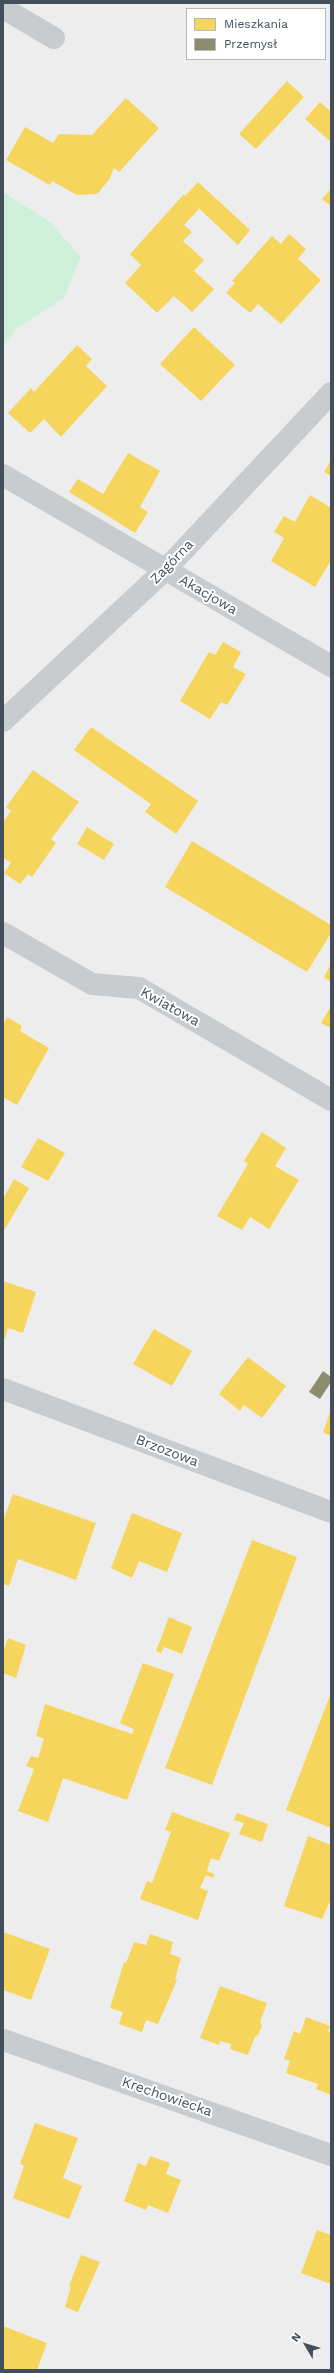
<!DOCTYPE html>
<html>
<head>
<meta charset="utf-8">
<style>
  body { margin:0 }
  #map { position:relative; width:334px; height:2373px; overflow:hidden; background:#eeeded; font-family:"Work Sans",sans-serif }
  canvas { display:block }
  .frame { position:absolute; inset:0; border:4px solid #43505b; pointer-events:none }
  .legend { position:absolute; left:186px; top:8px; width:140px; height:52px; box-sizing:border-box; background:#fff; border:1px solid #b4b9bd; margin:0; padding:5px 7px; list-style:none; font-size:12px; color:#43505b }
  .legend li { display:flex; align-items:center; gap:8px; height:20px }
  .legend b { width:20px; border:1px solid #b4b9bd }
  .north { position:absolute; left:286px; top:2325px; width:40px; height:40px; -webkit-text-stroke:3px #fff; paint-order:stroke; rotate:308deg; font-size:11px; font-weight:700; line-height:16px; text-align:center; color:#43505b }
  .north::after { content:''; display:block; margin:auto; width:14px; height:18px; background:#43505b; clip-path:polygon(50% 0,100% 100%,50% 72%,0 100%) }
</style>
</head>
<body>
<div id="map">
<canvas width="334" height="2373"></canvas>
<div class="frame"></div>
<ul class="legend">
<li><b style="height:11px;background:#f6d55c"></b>Mieszkania</li>
<li><b style="height:11px;background:#8c8c6e"></b>Przemysł</li>
</ul>
<div class="north">N</div>
</div>
<script>
const context = document.querySelector('canvas').getContext('2d');
context.lineJoin = 'round';
function fill(path, color) { context.fillStyle = color; context.fill(path, 'evenodd'); }
function strokePath(path, color, width, dash) { context.strokeStyle = color; context.lineWidth = width; context.lineCap = dash ? 'butt' : 'round'; context.setLineDash(dash || []); context.stroke(path); }
function write(font, color, halo, rows, align = 'center') {
  context.font = font + ' "Work Sans",sans-serif'; context.lineWidth = 4; context.setLineDash([]); context.textBaseline = 'middle'; context.strokeStyle = halo; context.fillStyle = color; for (const [text, x, y, turn = 0] of rows) {
    context.save(); context.translate(x, y); context.rotate((+turn || 0) * Math.PI / 180); context.textAlign = isNaN(turn) ? turn : align; if (halo) context.strokeText(text, 0, 0); context.fillText(text, 0, 0); context.restore();
  }
}
const green = new Path2D(`
  M5 193 51 223 81 257 64 298 19 327 3 345V196Z`);
const homes = new Path2D(`
  M287 81 304 97 256 149 239 134Z
  M126 98 159 128 119 172 114 168 109 180 97 194 77 195 52 181 50 185 6 160 25 127 53 143 59 134 92 135Z
  M320 102 331 112V142L305 119Z
  M198 182 250 230 238 245 192 202 199 209 184 225 192 232 183 241 204 260 194 271 214 289 192 312 174 296 157 313 125 283 141 265 130 254 184 194 185 196Z
  M331 189V206L322 199Z
  M289 234 306 249 298 259 321 280 281 324 258 304 250 313 226 293 235 283 232 281 272 236 281 244Z
  M194 327 235 365 201 401 160 364Z
  M77 345 92 359 86 366 107 386 61 437 44 419 30 433 8 413 31 388 34 392Z
  M128 453 160 471 140 507 148 512 135 533 69 492 78 479 103 494Z
  M331 460V476L324 472Z
  M310 495 331 508V560L315 587 271 561 284 538 274 532 284 516 295 522Z
  M223 642 241 652 233 667 246 674 227 705 221 702 210 719 180 701 209 652 215 655Z
  M91 727 198 801 176 834 145 812 151 804 74 750Z
  M33 770 79 802 51 839 56 843 32 877 28 874 20 884 4 873 11 863 3 857V822L11 811 6 807Z
  M87 827 114 844 104 860 77 844Z
  M192 841 331 925V933L307 972 165 887Z
  M331 964V982L324 977Z
  M331 1006V1028L321 1023Z
  M7 1017 22 1026 20 1031 49 1048 17 1105 3 1097V1025Z
  M262 1132 286 1148 275 1166 299 1180 269 1229 250 1217 242 1230 217 1216 248 1164 244 1161Z
  M38 1138 65 1153 48 1181 21 1167Z
  M14 1179 29 1188 5 1229 3 1227V1199Z
  M3 1281 36 1292 23 1333 8 1328 5 1339 3 1338Z
  M154 1329 192 1351 172 1386 133 1364Z
  M248 1357 286 1386 262 1418 244 1405 240 1411 219 1394Z
  M331 1410V1436L323 1432Z
  M13 1494 96 1523 76 1580 18 1559 9 1586 3 1584V1521Z
  M132 1513 182 1533 167 1572 139 1561 132 1578 111 1568Z
  M252 1540 297 1557 212 1785 165 1768Z
  M169 1617 192 1627 182 1654 164 1647 161 1653 156 1651Z
  M8 1638 26 1645 16 1678 3 1673V1652Z
  M143 1663 174 1674 127 1800 63 1778 48 1822 18 1811 34 1769 26 1766 31 1756 38 1758 44 1739 36 1736 45 1704 132 1734 134 1729 120 1723Z
  M331 1693V1828L286 1810Z
  M172 1812 230 1833 219 1861 211 1858 207 1871 214 1874 213 1878 206 1875 200 1888 208 1891 198 1920 140 1899 147 1881 152 1883 171 1832 165 1830Z
  M237 1813 268 1824 262 1842 239 1834 244 1823 234 1820Z
  M308 1836 331 1845V1899L322 1919 284 1906Z
  M3 1932 50 1949 31 2000 3 1990Z
  M150 1934 173 1942 170 1954 181 1958 175 1979 177 1980 158 2024 146 2020 142 2032 119 2024 123 2012 110 2008 124 1962 126 1963 134 1942 146 1945Z
  M220 1986 267 2003 260 2022 262 2026 258 2035 255 2037 248 2055 230 2049 231 2044 220 2041 219 2045 200 2038Z
  M306 2017 330 2026 328 2031 331 2033V2095L316 2089 318 2084 286 2073 290 2061 284 2059 294 2031 300 2034Z
  M35 2123 78 2138 63 2178 82 2186 69 2219 13 2198 24 2166 20 2164Z
  M150 2156 170 2163 166 2174 181 2180 168 2213 148 2205 146 2210 124 2201 138 2163 146 2166Z
  M317 2230 331 2235V2284L301 2273Z
  M81 2255 100 2262 78 2312 65 2307 71 2287 69 2286Z
  M3 2326 47 2343 37 2370H3Z`);
const industry = new Path2D(`
  M323 1371 331 1377V1382L320 1399 309 1392Z`);
const minor = new Path2D(`
  M3 8 54 38
  M3 475 331 666
  M3 721 165 570 331 393
  M3 933 92 984 139 988 331 1100
  M3 1389 331 1512
  M3 2040 331 2155`);
const streetNames = [
  ["Zagórna",172,562,-46],
  ["Akacjowa",208,595,30],
  ["Kwiatowa",170,1007,29],
  ["Brzozowa",167,1451,21],
  ["Krechowiecka",167,2097,19]
];
fill(green, '#cef0da');
fill(homes, '#f6d55c');
fill(industry, '#8c8c6e');
strokePath(minor, '#c9cccf', 22);
write('14px', '#43505b', '#fff', streetNames);
</script>
</body>
</html>
